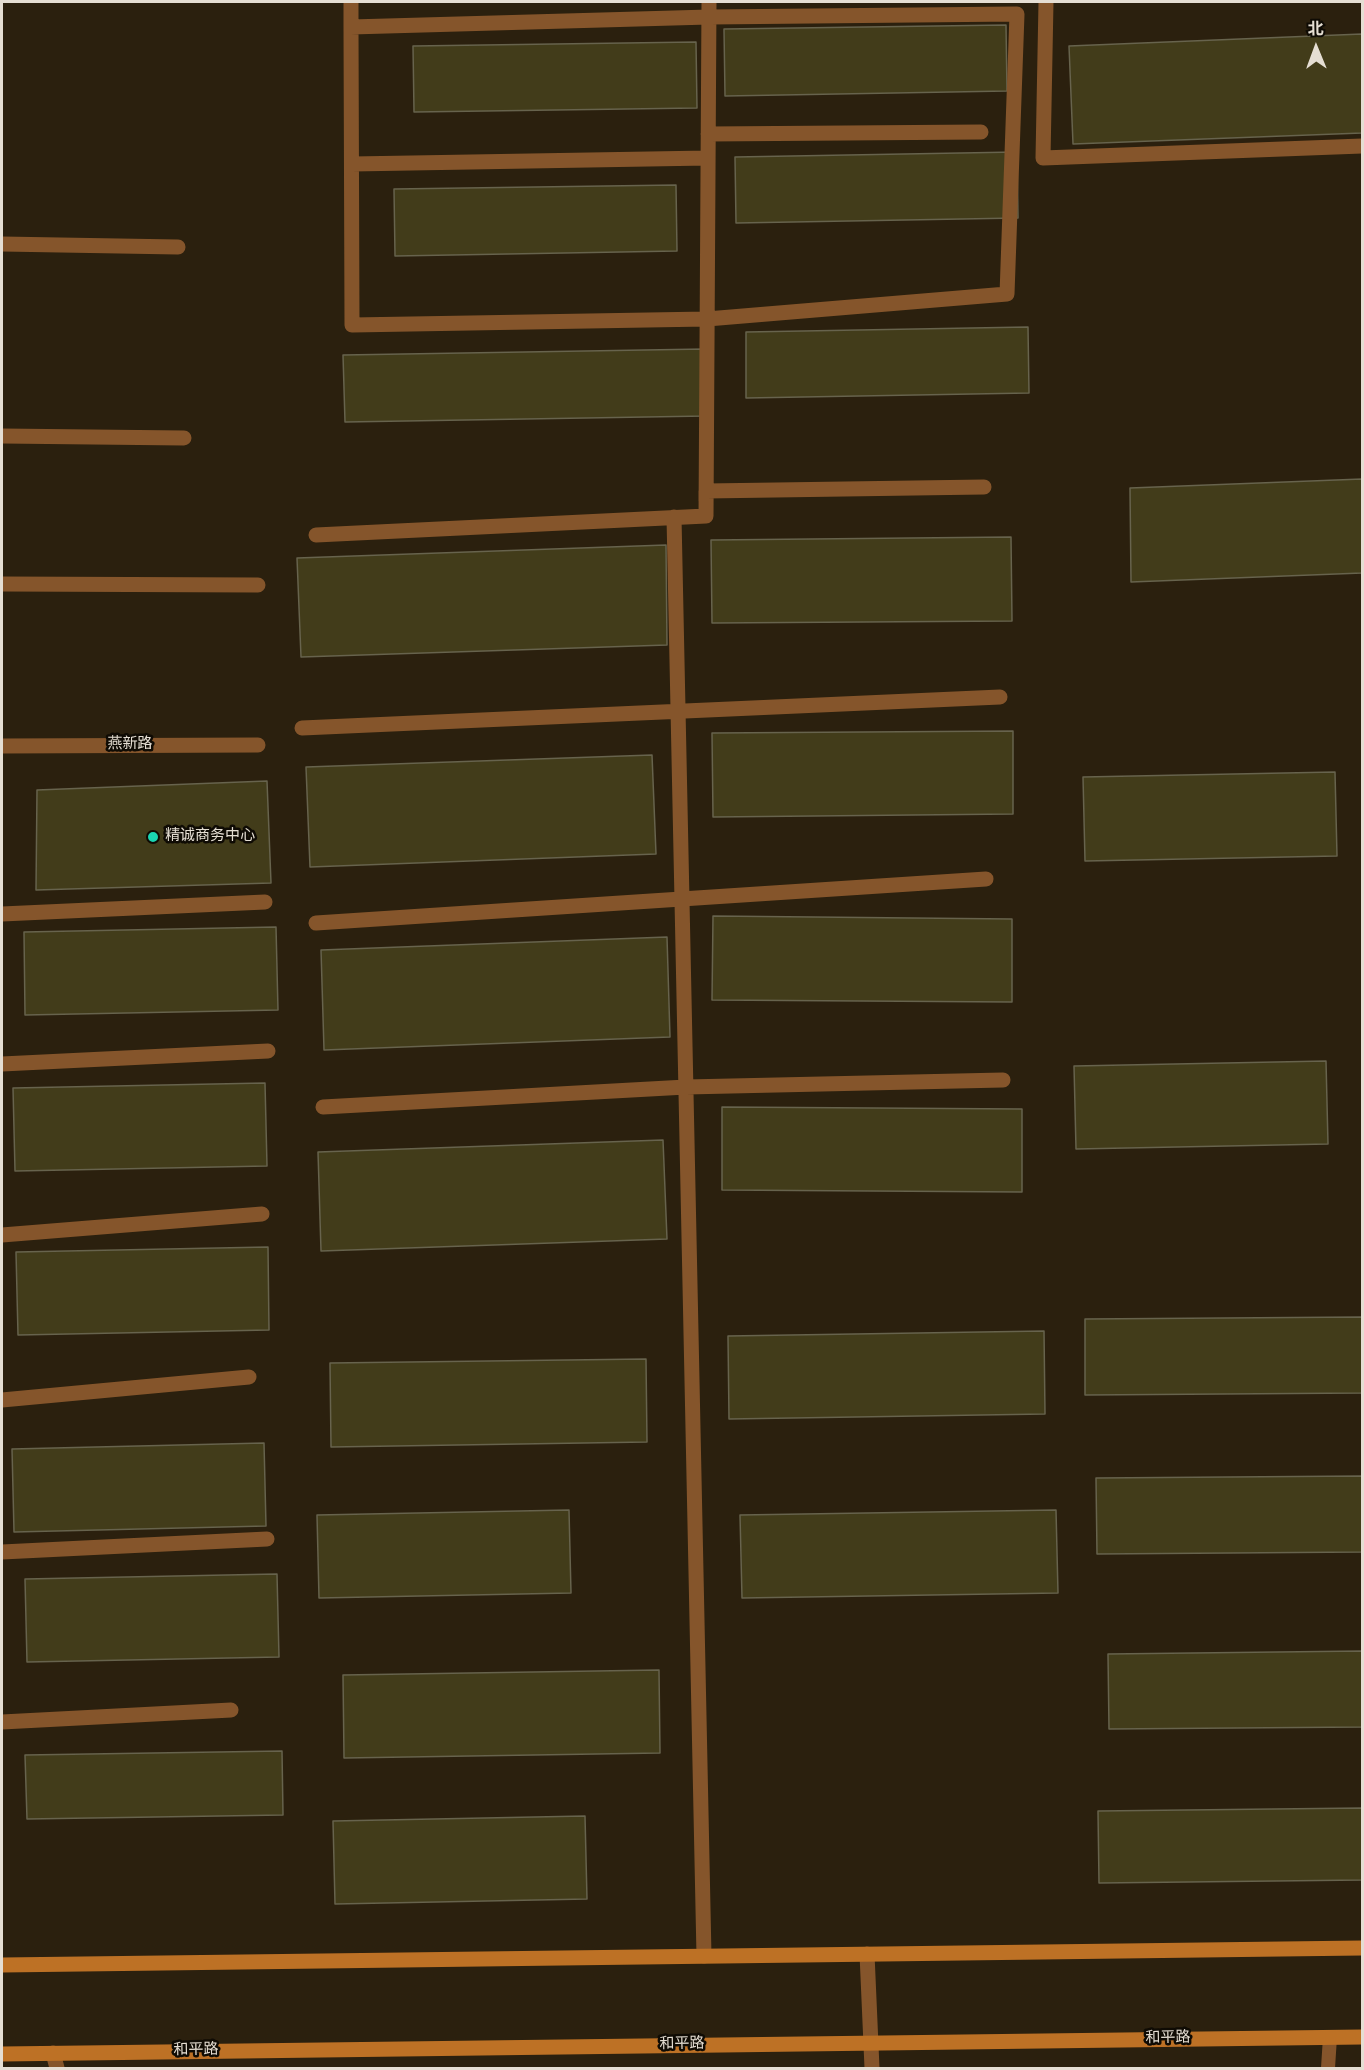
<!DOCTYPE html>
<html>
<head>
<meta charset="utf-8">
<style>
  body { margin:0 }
  #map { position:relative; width:1364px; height:2070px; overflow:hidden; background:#2b200e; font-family:Overpass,"Noto Sans SC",sans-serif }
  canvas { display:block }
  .frame { position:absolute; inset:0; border:3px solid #e5ded3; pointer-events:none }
  .north { position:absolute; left:1286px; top:18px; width:60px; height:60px; -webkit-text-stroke:4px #0f0b04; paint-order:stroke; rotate:359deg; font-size:16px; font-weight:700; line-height:24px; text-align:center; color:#e5ded3 }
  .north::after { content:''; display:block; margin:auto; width:21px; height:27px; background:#e5ded3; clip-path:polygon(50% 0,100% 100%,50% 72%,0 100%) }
</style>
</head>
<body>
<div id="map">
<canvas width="1364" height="2070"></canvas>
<div class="frame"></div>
<div class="north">北</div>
</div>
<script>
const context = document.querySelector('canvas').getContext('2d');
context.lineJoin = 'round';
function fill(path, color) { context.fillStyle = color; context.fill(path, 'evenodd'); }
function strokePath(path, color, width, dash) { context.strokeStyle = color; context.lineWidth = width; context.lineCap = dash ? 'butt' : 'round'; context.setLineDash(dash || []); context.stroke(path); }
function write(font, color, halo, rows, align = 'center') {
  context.font = font + ' Overpass,"Noto Sans SC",sans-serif'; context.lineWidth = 5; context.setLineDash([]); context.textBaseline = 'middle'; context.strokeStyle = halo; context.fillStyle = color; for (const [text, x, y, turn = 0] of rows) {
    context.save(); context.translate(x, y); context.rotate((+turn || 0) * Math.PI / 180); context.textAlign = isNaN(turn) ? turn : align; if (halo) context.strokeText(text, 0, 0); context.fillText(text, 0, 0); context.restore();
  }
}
const building = new Path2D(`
  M1006 25 1007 91 725 96 724 29Z
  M1362 34V133L1073 144 1069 46Z
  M696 42 697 108 414 112 413 46Z
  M1017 152 1018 218 736 223 735 157Z
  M676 185 677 251 395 256 394 189Z
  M1028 327 1029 393 746 398V332Z
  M705 349 706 416 345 422 343 355Z
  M1362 479V573L1131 582 1130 488Z
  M1011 537 1012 621 712 623 711 540Z
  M666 545 667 645 301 657 297 558Z
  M1013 731V814L713 817 712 733Z
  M652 755 656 854 310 867 306 767Z
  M1335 772 1337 856 1085 861 1083 777Z
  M267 781 271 883 36 890 37 790Z
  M713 916 1012 919V1002L712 1000Z
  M276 927 278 1010 25 1015 24 932Z
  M667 937 670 1037 324 1050 321 950Z
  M1326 1061 1328 1144 1076 1149 1074 1066Z
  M265 1083 267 1166 15 1171 13 1088Z
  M722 1107 1022 1109V1192L722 1190Z
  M663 1140 667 1239 321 1251 318 1152Z
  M268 1247 269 1330 18 1335 16 1252Z
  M1362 1317V1393L1085 1395V1319Z
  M1044 1331 1045 1414 729 1419 728 1336Z
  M646 1359 647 1442 331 1447 330 1363Z
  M264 1443 266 1526 14 1532 12 1449Z
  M1362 1476V1552L1097 1554 1096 1478Z
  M569 1510 571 1593 319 1598 317 1515Z
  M1056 1510 1058 1593 742 1598 740 1515Z
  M277 1574 279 1657 27 1662 25 1579Z
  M1362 1651V1727L1109 1729 1108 1654Z
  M659 1670 660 1753 344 1758 343 1675Z
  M282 1751 283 1815 27 1819 25 1755Z
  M1362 1808V1880L1099 1883 1098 1811Z
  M585 1816 587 1899 335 1904 333 1821Z`);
const service = new Path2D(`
  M1328 2068 1330 2037`);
const minor = new Path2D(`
  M1046 2 1043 158 1362 146
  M351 27 709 17 1017 14 1007 294 707 319 352 325 351 27V2
  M708 134 981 132
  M352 164 708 158
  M2 244 178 247
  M2 436 184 438
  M706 501V491L984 487
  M674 517 704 1956
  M316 535 706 516 709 2
  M2 584 258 585
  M302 728 1000 697
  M2 746 258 745
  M2 914 265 902
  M316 923 986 879
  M2 1064 268 1051
  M323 1107 686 1087 1003 1080
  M2 1235 262 1214
  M2 1400 249 1377
  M2 1552 267 1539
  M2 1722 231 1710
  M867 1954 872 2068
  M53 2053 57 2068`);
const secondary = new Path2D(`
  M2 1965 1362 1948
  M2 2054 1362 2037`);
const markers = [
  [153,837,6,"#1ad5b2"]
];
const streetNames = [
  ["燕新路",130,745],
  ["和平路",1168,2039,-1],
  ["和平路",682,2045,-1],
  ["和平路",196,2051,-1]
];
const poiNames = [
  ["精诚商务中心",165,837]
];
fill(building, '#423c1a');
strokePath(building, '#67634d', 1.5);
strokePath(service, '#85552b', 14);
strokePath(minor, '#85552b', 15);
strokePath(secondary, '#bd7125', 15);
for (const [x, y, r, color] of markers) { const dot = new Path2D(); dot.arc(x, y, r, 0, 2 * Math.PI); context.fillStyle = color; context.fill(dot); strokePath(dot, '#0f0b04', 2); }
write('15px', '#e5ded3', '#0f0b04', streetNames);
write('15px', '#e5ded3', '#0f0b04', poiNames, 'left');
</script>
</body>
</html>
